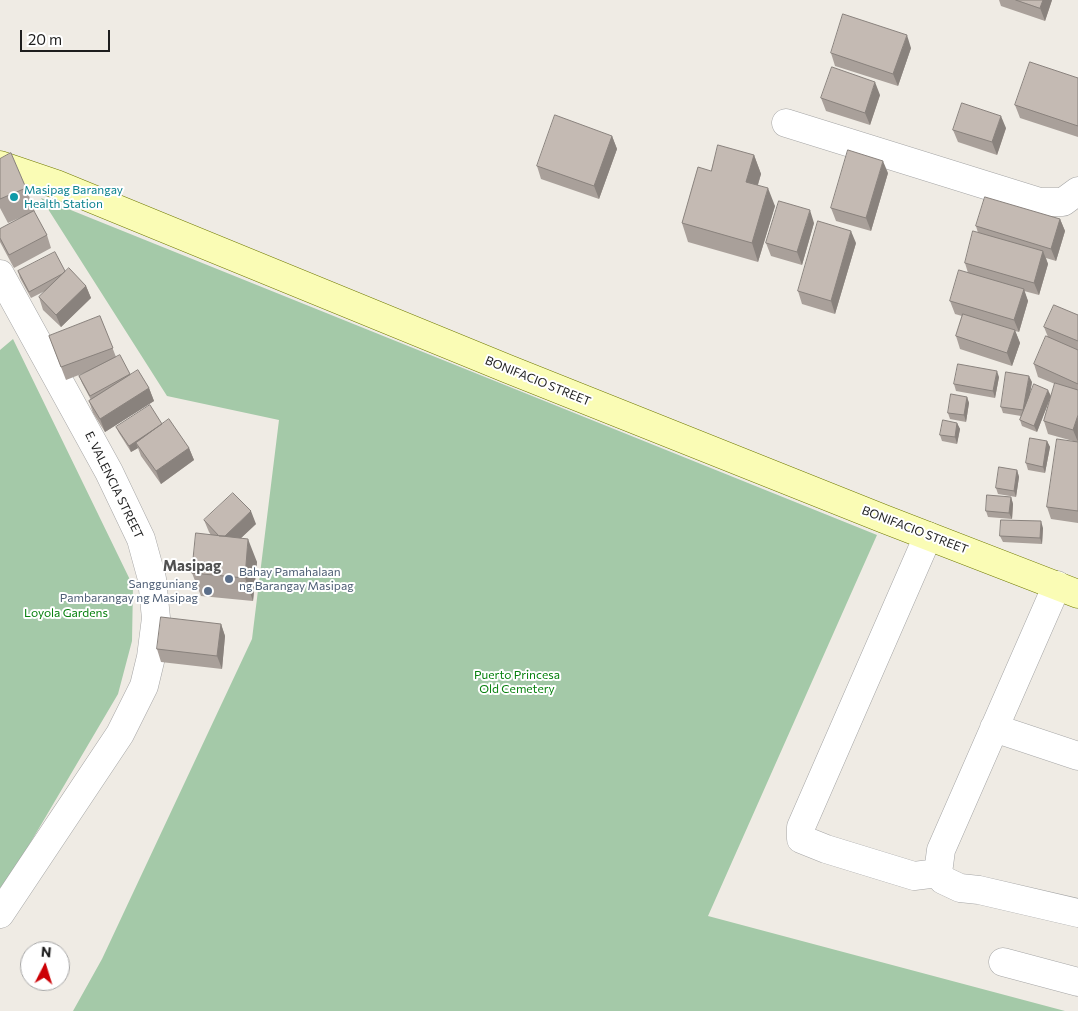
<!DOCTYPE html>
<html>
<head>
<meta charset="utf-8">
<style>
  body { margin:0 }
  #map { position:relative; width:1078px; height:1011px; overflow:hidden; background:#efebe4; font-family:Commissioner,sans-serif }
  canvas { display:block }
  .north { position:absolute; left:20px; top:941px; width:50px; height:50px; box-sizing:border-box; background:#fff; border:1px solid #a5a5a5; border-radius:50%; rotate:5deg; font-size:14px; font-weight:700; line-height:20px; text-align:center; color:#1e1e1e }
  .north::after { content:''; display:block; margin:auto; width:18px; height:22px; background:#cc0005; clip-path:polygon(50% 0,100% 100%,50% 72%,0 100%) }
  .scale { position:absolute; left:20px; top:30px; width:90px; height:22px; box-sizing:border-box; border:2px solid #1e1e1e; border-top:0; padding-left:6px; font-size:15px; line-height:18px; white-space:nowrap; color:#1e1e1e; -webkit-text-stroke:4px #fff; paint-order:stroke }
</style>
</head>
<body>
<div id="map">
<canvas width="1078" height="1011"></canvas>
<div class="north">N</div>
<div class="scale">20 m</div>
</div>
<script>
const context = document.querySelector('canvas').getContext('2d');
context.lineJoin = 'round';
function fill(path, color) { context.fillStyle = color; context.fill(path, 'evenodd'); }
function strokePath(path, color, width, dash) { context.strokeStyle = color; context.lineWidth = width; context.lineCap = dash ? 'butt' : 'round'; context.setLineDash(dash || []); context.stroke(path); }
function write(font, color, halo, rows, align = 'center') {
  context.font = font + ' Commissioner,sans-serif'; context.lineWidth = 4; context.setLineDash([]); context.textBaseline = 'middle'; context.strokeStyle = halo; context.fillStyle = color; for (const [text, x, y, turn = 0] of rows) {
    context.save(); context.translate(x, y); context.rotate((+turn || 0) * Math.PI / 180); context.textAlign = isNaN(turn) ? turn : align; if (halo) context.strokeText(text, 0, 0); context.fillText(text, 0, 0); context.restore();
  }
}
const cemetery = new Path2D(`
  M41 198 877 535 708 916 1065 1011H73L102 959 252 639 279 420 167 396Z
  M13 339 133 586 132 641 118 694 12 874 0 888V350Z`);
const street = new Path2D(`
  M786 123 1040 202H1063L1078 191
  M0 274 109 472 141 539 152 579 156 618 151 657 144 686 120 734 0 914
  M928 536 801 827V839L826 849 914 876 938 873
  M1057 585 941 850 938 873 943 880 960 888 979 890 1078 913
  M994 728 1078 756
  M1003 962 1078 982`);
const secondary = new Path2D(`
  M0 165 56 184 508 369 884 519 1078 594`);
const wall = new Path2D(`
  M999 0H1052L1045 21 1001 6Z
  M911 48 898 86 835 66 831 53Z
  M1078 78V137L1020 118 1015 105Z
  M880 95 870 125 826 111 821 98Z
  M1006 128 997 155 958 142 953 130Z
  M612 136 617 149 599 199 541 179 537 166Z
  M754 155 761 174 758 185 775 206 758 262 688 242 682 223 711 171Z
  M0 159 26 188 35 212H34L47 235 51 248 14 268 0 242V229L26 215 8 223 0 208Z
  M888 173 871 231 836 221 831 208Z
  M1060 219 1065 231 1056 261 1046 258 1048 264 1039 295 1024 291 1028 301 1019 332 1015 331 1020 343 1012 366 960 349 956 336 962 316 955 314 950 301 968 273 965 263 978 233 976 226Z
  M814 223 802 265 771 256 766 243Z
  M856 243 835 314 802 304 798 291Z
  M18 271H65L86 286 91 298 61 327 43 310 39 297 45 291 31 298 20 278Z
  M1078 315V523L1051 519 1047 507 1073 441 1048 434 1044 421 1055 384 1038 377 1034 364 1048 337 1044 327Z
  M100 316 116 357 131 375 149 388 154 401 105 432 93 413 89 401 91 400 82 383 79 376 89 371 66 380 49 336Z
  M999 377 995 398 956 391 954 384Z
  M1032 382 1029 397 1051 396 1037 432 1022 426 1020 420 1021 416 1003 413 1001 407Z
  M967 397 969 403 966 422 950 419 948 413Z
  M957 423 960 429 957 444 942 441 940 435Z
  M162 424 189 448 194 460 161 484 141 456 138 448 131 452 119 433 116 427Z
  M1047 441 1050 447 1045 473 1028 470 1026 463Z
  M1017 470 1019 477 1016 497 998 494 996 488Z
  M1011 497 1013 504 1012 519 988 517 986 511Z
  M204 520 256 524 241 538 257 562 253 601 201 596 192 573 211 535 209 532Z
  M1043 528 1042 544 1003 542 1000 536Z
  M221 624 225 636 222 669 161 662 157 649Z`);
const shadedWall = new Path2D(`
  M1043 0H1052L1045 21 1040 8Z
  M907 35 911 48 898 86 893 74Z
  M875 82 880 95 870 125 865 113Z
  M1001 116 1006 128 997 155 992 142Z
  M612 136 617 149 599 199 594 186Z
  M754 155 761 174 753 200 746 182Z
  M883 161 888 173 871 231 866 218Z
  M768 188 775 206 758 262 752 243Z
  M810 210 814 223 802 265 797 252Z
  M1060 219 1065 231 1056 261 1051 249Z
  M851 231 856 243 835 314 831 301Z
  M1043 251 1048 264 1039 295 1034 283Z
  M86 286 91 298 61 327 56 315Z
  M1024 289 1028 301 1019 332 1014 320Z
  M1015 330 1020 343 1012 366 1007 353Z
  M997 371 999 377 995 398 993 391Z
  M1029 376 1032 382 1026 417 1023 410Z
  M149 388 154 401 105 432 100 419Z
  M1048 390 1051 396 1037 432 1034 426Z
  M967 397 969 403 966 422 964 415Z
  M1078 415V442L1073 430Z
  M957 423 960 429 957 444 955 437Z
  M162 424 136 443 138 448 131 452 129 446Z
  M1047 441 1050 447 1045 473 1043 467Z
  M189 448 194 460 161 484 156 471Z
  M1017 470 1019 477 1016 497 1014 491Z
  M1011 497 1013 504 1012 519 1009 513Z
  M251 511 256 524 226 552 222 539Z
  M1041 521 1043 528 1042 544 1040 538Z
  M248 539 257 562 253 601 245 578Z
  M221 624 225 636 222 669 217 656Z`);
const building = new Path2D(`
  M1016 0H1043L1040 8Z
  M843 14 907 35 893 74 831 53Z
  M1030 62 1078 78V126L1015 105Z
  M832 67 875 82 865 113 821 98Z
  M962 103 1001 116 992 142 953 130Z
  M555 115 612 136 594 186 537 166Z
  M718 145 754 155 746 182 768 188 752 243 682 223 698 167 711 171Z
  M848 150 883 161 866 218 831 208Z
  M11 153 26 188 0 199V159Z
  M985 197 1060 219 1051 249 976 226Z
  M779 201 810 210 797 252 766 243Z
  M34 211 47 235 9 255 0 238V229Z
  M818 221 851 231 831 301 798 291Z
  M973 231 1043 251 1034 283 965 263Z
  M55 252 65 271 62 274 29 292 18 271Z
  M69 268 86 286 56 315 39 297Z
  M959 270 1024 289 1014 320 950 301Z
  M1054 305 1078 315V341L1044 327Z
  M963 314 1015 330 1007 353 956 336Z
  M100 316 113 348 61 367 49 336Z
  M1046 336 1078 350V384L1034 364Z
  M120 355 130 374 90 396 79 376Z
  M958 364 997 371 993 391 954 384Z
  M138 370 149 388 100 419 89 401Z
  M1006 372 1029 376 1023 410 1001 407Z
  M1055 383 1078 390V415L1073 430 1044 421Z
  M1034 384 1048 390 1034 426 1020 420Z
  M951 394 967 397 964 415 948 413Z
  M150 405 162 424 129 446 116 427Z
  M169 419 189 448 156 471 136 443Z
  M943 420 957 423 955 437 940 435Z
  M1030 438 1047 441 1043 467 1026 463Z
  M1057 439 1078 442V511L1047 507Z
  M999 467 1017 470 1014 491 996 488Z
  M233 493 251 511 225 536H219L204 520Z
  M987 495 1011 497 1009 513 986 511Z
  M1001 520 1041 521 1040 538 1000 536Z
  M196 533 248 539 245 578 192 573Z
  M161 617 221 624 217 656 157 649Z`);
const markers = [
  [14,197,5,"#0f9aa8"],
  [229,579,5,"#5c6f8a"],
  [208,591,5,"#5c6f8a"]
];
const cultureNames = [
  ["Masipag Barangay",24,190],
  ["Health Station",24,204]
];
const streetNames = [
  ["BONIFACIO STREET",538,381,22],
  ["E. VALENCIA STREET",114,485,64],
  ["BONIFACIO STREET",915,530,21]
];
const serviceNames = [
  ["Bahay Pamahalaan",239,572],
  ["ng Barangay Masipag",239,586],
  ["Sangguniang",198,584,"right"],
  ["Pambarangay ng Masipag",198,598,"right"]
];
const parkNames = [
  ["Loyola Gardens",66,613],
  ["Puerto Princesa",517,675],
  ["Old Cemetery",517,689]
];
const quarterNames = [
  ["Masipag",192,566]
];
fill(cemetery, '#a4c9a8');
strokePath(street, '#a5a5a5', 29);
strokePath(secondary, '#707a00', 29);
strokePath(street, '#fff', 28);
strokePath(secondary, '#fafcb5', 28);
fill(wall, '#a9a09a');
fill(shadedWall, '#89827d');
fill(building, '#c4bab3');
strokePath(building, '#89827d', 1);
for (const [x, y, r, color] of markers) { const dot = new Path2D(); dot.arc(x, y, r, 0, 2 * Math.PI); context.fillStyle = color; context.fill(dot); strokePath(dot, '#fff', 2); }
write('12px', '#0d838f', '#fff', cultureNames, 'left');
write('12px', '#1e1e1e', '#fff', streetNames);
write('12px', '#4e5e75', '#fff', serviceNames, 'left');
write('12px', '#07810e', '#fff', parkNames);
write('bold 15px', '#515151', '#fff', quarterNames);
</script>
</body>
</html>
